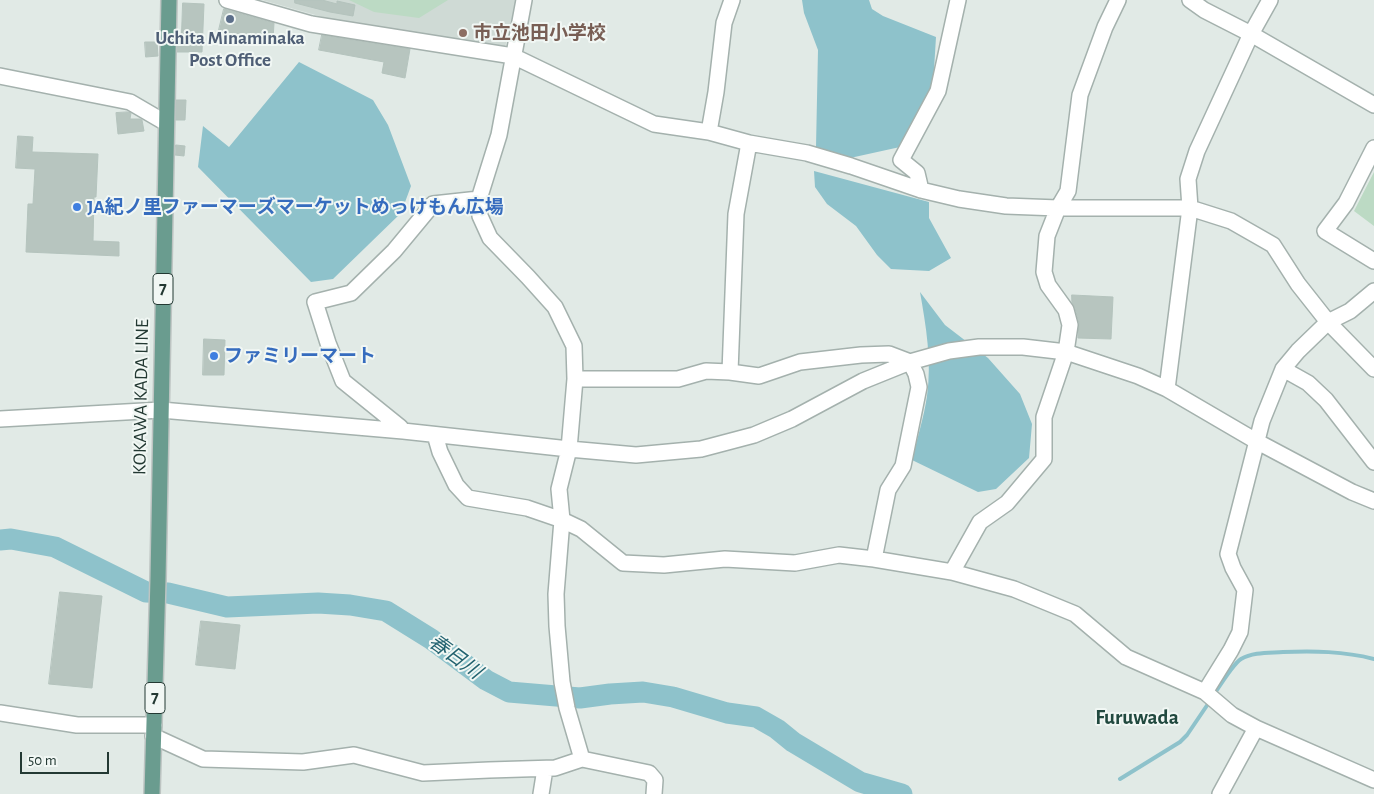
<!DOCTYPE html>
<html>
<head>
<meta charset="utf-8">
<style>
  body { margin:0 }
  #map { position:relative; width:1374px; height:794px; overflow:hidden; background:#e1eae6; font-family:"Alegreya Sans",sans-serif }
  canvas { display:block }
  .scale { position:absolute; left:20px; top:752px; width:89px; height:22px; box-sizing:border-box; border:2px solid #233933; border-top:0; padding-left:6px; font-size:15px; line-height:18px; white-space:nowrap; color:#233933; -webkit-text-stroke:4px #f1f7f4; paint-order:stroke }
</style>
</head>
<body>
<div id="map">
<canvas width="1374" height="794"></canvas>
<div class="scale">50 m</div>
</div>
<script>
const context = document.querySelector('canvas').getContext('2d');
context.lineJoin = 'round';
function fill(path, color) { context.fillStyle = color; context.fill(path, 'evenodd'); }
function strokePath(path, color, width, dash) { context.strokeStyle = color; context.lineWidth = width; context.lineCap = dash ? 'butt' : 'round'; context.setLineDash(dash || []); context.stroke(path); }
function write(font, color, halo, rows, align = 'center') {
  context.font = font + ' "Alegreya Sans","Noto Sans JP",sans-serif'; context.lineWidth = 4; context.setLineDash([]); context.textBaseline = 'middle'; context.strokeStyle = halo; context.fillStyle = color; for (const [text, x, y, turn = 0] of rows) {
    context.save(); context.translate(x, y); context.rotate((+turn || 0) * Math.PI / 180); context.textAlign = isNaN(turn) ? turn : align; if (halo) context.strokeText(text, 0, 0); context.fillText(text, 0, 0); context.restore();
  }
}
const built = new Path2D(`
  M262 0H518L505 47 330 19Z`);
const green = new Path2D(`
  M349 0H448L419 18 374 12Z
  M1374 172V226L1354 211Z`);
const water = new Path2D(`
  M802 0H869L872 9 883 16 936 37 933 86 900 147 850 158 816 147 818 50 804 13Z
  M299 62 373 100 388 125 411 186 401 213 333 279 311 282 198 167 203 126 229 147Z
  M814 171 929 202V218L951 258 929 271 891 269 877 255 856 226 827 204 815 187Z
  M920 292 945 325 988 358 1020 394 1032 424 1029 458 996 489 978 492 912 460C917 439 924 417 927 396 932 361 926 326 920 292Z`);
const stream = new Path2D(`
  M1213 696C1219 687 1233 664 1241 659 1253 652 1269 653 1283 652 1314 651 1343 651 1374 659
  M1120 779 1180 742 1187 735 1210 701`);
const river = new Path2D(`
  M0 540 11 539 55 547 146 592 168 593 227 607 318 603 350 605 386 611 431 639 486 680 509 692 580 698 610 694 643 692 673 697 727 713 756 717 777 729 793 742 860 782 902 794`);
const building = new Path2D(`
  M295 0H322L337 4V1L355 5 353 16 330 12 295 3Z
  M183 3 204 4 202 52H177L178 39H181Z
  M224 9 274 23 273 40 251 38 219 30Z
  M322 35 410 49 405 78 382 73 384 62 319 50Z
  M145 42H157L158 56 146 57Z
  M176 100H186L185 120H176Z
  M128 112 131 113 130 119H140L142 120 144 131 118 134 116 113Z
  M18 136 33 137 32 152 98 154 96 197H94L93 241 119 242V256L26 252 28 204H33L35 169 16 168Z
  M176 145 185 146 184 156 175 155Z
  M1072 295 1113 297 1111 339 1078 338 1079 323 1075 308 1072 302Z
  M204 339 225 340 224 375H203Z
  M60 592 102 596 92 688 49 684Z
  M201 621 240 625 235 669 196 665Z`);
const minor = new Path2D(`
  M227 0 311 24 513 56 654 124 709 132 749 143 807 153 851 166 921 190 959 199 1006 206 1058 208H1190L1231 221 1273 245 1298 284 1328 322 1374 369
  M524 0 499 135 479 199 480 216 490 238 528 277 555 307 574 346 575 379 569 449 559 489 562 520 556 594 557 626 562 682 567 708 582 759
  M1190 0 1204 10 1251 34 1374 105
  M0 76 130 102 166 123
  M709 132 716 92 724 23 732 0
  M1374 148 1346 203 1325 231 1374 261
  M921 190 917 173 901 160 938 91 958 0
  M1283 369 1308 383 1326 400 1374 462
  M730 372 736 214 749 143
  M575 379H678L706 371 730 372 759 376 800 362 861 355 889 354 910 362 916 374 919 387 903 466 888 490 874 559
  M1167 389 1190 208 1188 179 1197 151 1251 34 1270 0
  M0 419 161 410 403 431 569 449 636 455 701 449 754 435 792 419 863 381 910 362 949 351 979 347H1023L1066 352 1138 376 1167 389 1256 441 1352 492 1374 501
  M403 431 400 427 343 381 328 343 315 302 351 293 394 251 433 204 479 199
  M435 435 440 452 456 485 468 498 527 508 562 520 581 529 623 563 664 565 725 559 795 563 839 555 874 559 952 572 1014 589 1075 614 1126 657 1205 692 1232 715 1256 728 1374 780
  M952 572 980 522 1007 503 1044 459V417L1066 352 1070 325 1066 310 1048 285 1044 272 1047 236 1058 208 1068 191 1080 95 1105 27 1118 0
  M1205 692 1231 650 1240 632 1245 590 1233 568 1228 554 1262 421 1283 369 1298 351 1328 322 1350 311 1374 291
  M0 713 77 725H154
  M153 736 203 759 303 762 354 755 423 773 489 770 555 768 582 759 649 773 655 780 654 794
  M541 794 545 769
  M1220 794 1256 728`);
const major = new Path2D(`
  M152 794 158 579 169 0`);
const markers = [
  [230,19,5,"#5c6f8a"],
  [463,33,5,"#8d6e63"],
  [77,207,5,"#3f7fe0"],
  [214,356,5,"#3f7fe0"]
];
const shields = [
  [163,289,20],
  [155,698,20]
];
const shieldNames = [
  ["7",163,289],
  ["7",155,698]
];
const educationNames = [
  ["市立池田小学校",473,33]
];
const serviceNames = [
  ["Uchita Minaminaka",230,38],
  ["Post Office",230,60]
];
const shopNames = [
  ["JA紀ノ里ファーマーズマーケットめっけもん広場",87,207],
  ["ファミリーマート",224,356]
];
const streetNames = [
  ["KOKAWA KADA LINE",141,397,-89]
];
const waterNames = [
  ["春日川",455,657,36]
];
const quarterNames = [
  ["Furuwada",1137,718]
];
fill(built, '#cfdad5');
fill(green, '#bcdac4');
fill(water, '#8ec2cb');
strokePath(stream, '#8ec2cb', 4);
strokePath(river, '#8ec2cb', 21);
fill(building, '#b7c5bf');
strokePath(building, '#b4c3bd', 1);
strokePath(minor, '#a4b1ad', 18);
strokePath(major, '#bdc4c2', 18);
strokePath(minor, '#fff', 15);
strokePath(major, '#6a9c8f', 15);
for (const [x, y, r, color] of markers) { const dot = new Path2D(); dot.arc(x, y, r, 0, 2 * Math.PI); context.fillStyle = color; context.fill(dot); strokePath(dot, '#f1f7f4', 2); }
for (const [x, y, w] of shields) { const box = new Path2D(); box.roundRect(x - w / 2, y - 15.5, w, 31, 4); context.fillStyle = '#f1f7f4'; context.fill(box); strokePath(box, '#233933', 1); }
write('bold 18px', '#233933', null, shieldNames);
write('bold 19px', '#785e54', '#f1f7f4', educationNames, 'left');
write('bold 19px', '#4e5e75', '#f1f7f4', serviceNames);
write('bold 19px', '#366cbe', '#f1f7f4', shopNames, 'left');
write('19px', '#233933', '#f1f7f4', streetNames);
write('italic 20px', '#236370', '#f1f7f4', waterNames);
write('bold 21px', '#21493f', '#f1f7f4', quarterNames);
</script>
</body>
</html>
